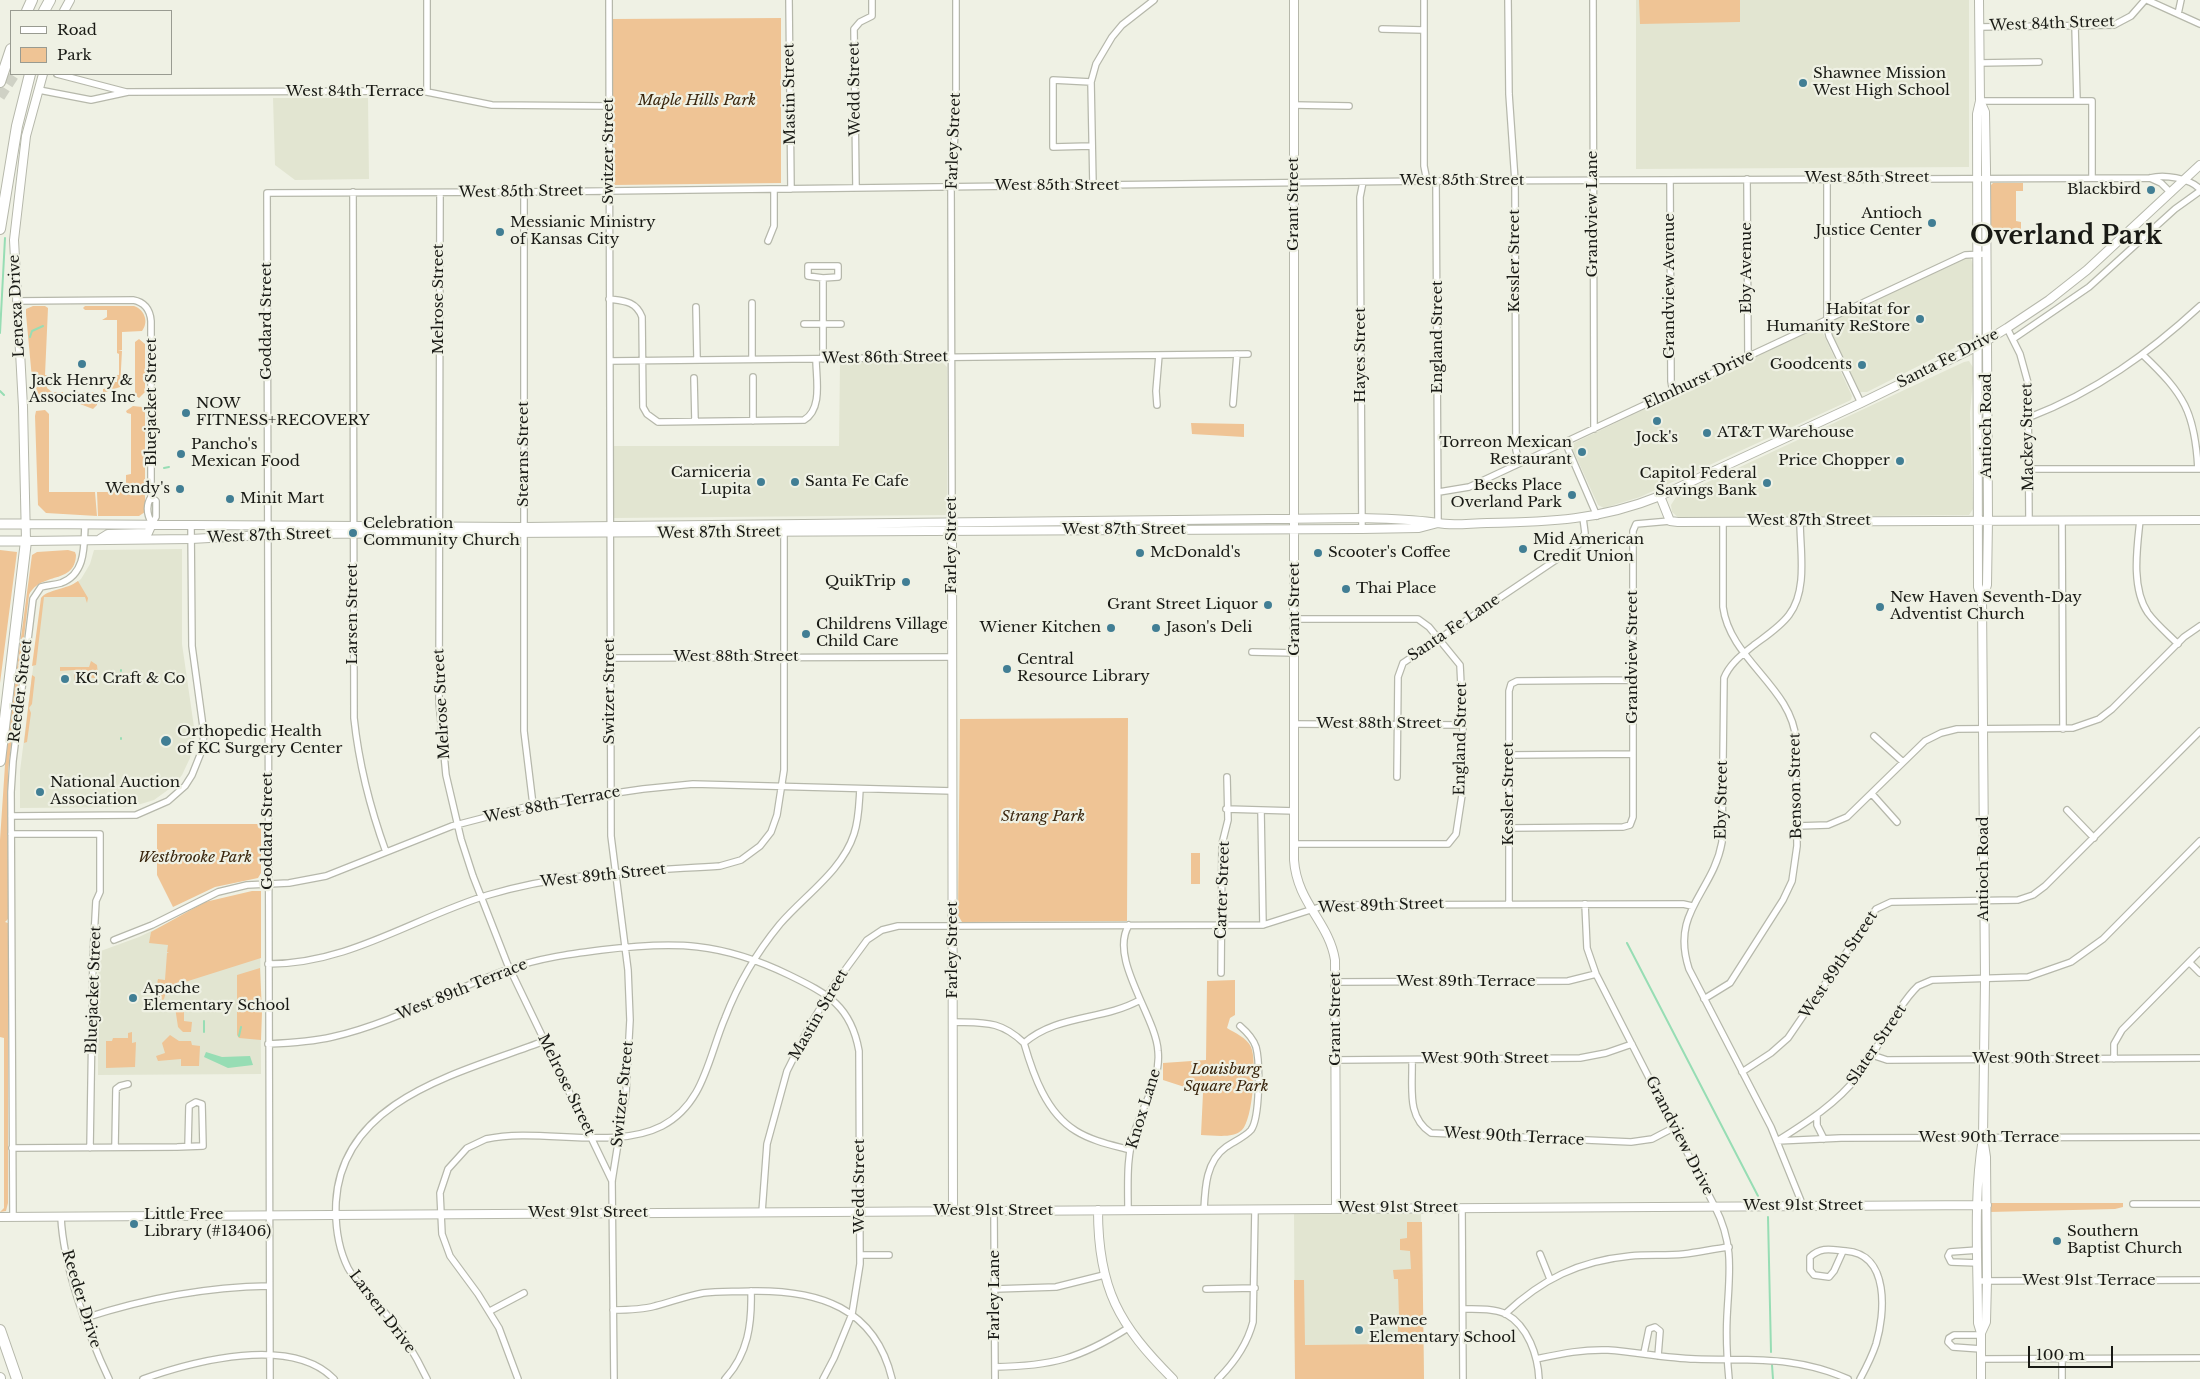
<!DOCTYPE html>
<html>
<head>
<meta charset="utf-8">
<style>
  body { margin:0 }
  #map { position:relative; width:2200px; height:1379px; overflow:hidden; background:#eff1e4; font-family:"Libre Baskerville",serif }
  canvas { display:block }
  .legend { position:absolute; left:10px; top:10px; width:162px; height:65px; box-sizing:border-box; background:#eff1e4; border:1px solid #999b91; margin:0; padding:6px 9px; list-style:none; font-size:15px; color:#191a15 }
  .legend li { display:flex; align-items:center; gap:10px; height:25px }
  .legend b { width:25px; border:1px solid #999b91 }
  .scale { position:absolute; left:2028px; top:1346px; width:85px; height:22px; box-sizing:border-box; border:2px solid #191a15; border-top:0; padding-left:6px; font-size:15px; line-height:18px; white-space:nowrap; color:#191a15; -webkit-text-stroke:4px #eff1e4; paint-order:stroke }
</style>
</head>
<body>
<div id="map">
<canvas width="2200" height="1379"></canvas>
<ul class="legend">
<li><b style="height:6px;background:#fff"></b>Road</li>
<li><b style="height:14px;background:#efc495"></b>Park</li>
</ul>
<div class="scale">100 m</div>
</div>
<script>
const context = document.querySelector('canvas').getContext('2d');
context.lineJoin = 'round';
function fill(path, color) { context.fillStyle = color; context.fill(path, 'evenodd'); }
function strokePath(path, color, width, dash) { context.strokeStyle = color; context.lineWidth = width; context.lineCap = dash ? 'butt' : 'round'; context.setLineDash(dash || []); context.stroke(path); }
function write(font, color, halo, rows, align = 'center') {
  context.font = font + ' "Libre Baskerville",serif'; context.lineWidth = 4.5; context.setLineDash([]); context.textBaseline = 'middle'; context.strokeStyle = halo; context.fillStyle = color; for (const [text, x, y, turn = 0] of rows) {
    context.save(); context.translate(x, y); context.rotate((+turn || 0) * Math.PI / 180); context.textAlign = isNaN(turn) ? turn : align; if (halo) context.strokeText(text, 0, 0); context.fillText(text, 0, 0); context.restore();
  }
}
const built = new Path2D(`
  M1636 0H1969V167L1636 169Z
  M273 98H368L369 179 295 180 275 165Z
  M1964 258 1971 259 1973 264 1972 339 1867 392H1860L1829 327 1830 321Z
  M1813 328 1822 331 1852 396 1851 400 1640 497 1604 508 1598 505 1573 450 1574 443Z
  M941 361 947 367V515L614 518 613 446H839L840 362Z
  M1969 361 1974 369 1970 413 1973 509 1969 515 1679 518 1672 512 1671 505 1676 497 1964 362Z
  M182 549V644L195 734 190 758 182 775 172 787 154 800 131 807 20 808V771L42 597 65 590 81 579 90 564 94 550Z
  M260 892 261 1074 98 1075V952L139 937 199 908Z
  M1421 1211 1424 1379H1295L1294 1213Z`);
const green = new Path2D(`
  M1639 0H1740V22L1640 24Z
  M781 18V183L613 185 612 19Z
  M1993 183H2023V191H2016V221L2021 222V234H1989V187Z
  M33 306H45L48 308 45 375H47V388L52 392H63V400H34L26 314V309Z
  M85 306H134C145 310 149 322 142 331L122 332V350L118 351H122L120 387 103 393V389L108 388 112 382H117V375H119V354L117 353V320H102L107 317V310H85L83 308Z
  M139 339 145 344V392L139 398 135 395V342Z
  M68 392H97V405L93 409 67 399Z
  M133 406 142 407 145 411V512L139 516H98L97 492H126V475L131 474V414L127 413 126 411Z
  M45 410 49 414V492H95L97 516 46 513 38 505 35 416 36 411Z
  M1191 423 1244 424V437L1192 434Z
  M0 550 17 552 0 683Z
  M68 550 75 552 76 555C75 585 41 571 29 595L8 771V919L5 922 8 923V1203L6 1211 0 1212 4 1208V1038L0 1037V840L6 750 32 555 37 552Z
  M78 581 88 598 87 603 85 597H44L36 665 32 666 41 598C48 589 66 590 78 581Z
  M91 661 97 665 98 675 95 678 82 677 81 685 75 683 74 670 60 671V667H89Z
  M32 675 35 677 32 704 29 708 31 713 27 742 24 743Z
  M1128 718 1127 921 962 922 958 915 960 719Z
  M157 824H261V873L258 878 215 887 173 907 157 875Z
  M1191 853H1200V884H1191Z
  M252 891H261V958L185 982 182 979 171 988 168 986 163 1002 157 984 158 979 165 980 167 953 169 952H167L168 945 149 943 151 932 205 902Z
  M260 968 262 1012 261 1040 239 1038 237 1035V975Z
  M1235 980V1015L1230 1018 1227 1028C1235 1033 1247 1038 1251 1047 1257 1060 1253 1119 1242 1130 1233 1139 1213 1135 1201 1135L1203 1093 1163 1080V1063L1206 1060 1207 981Z
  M175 1007H184V1021L192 1022 191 1032H183L178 1027Z
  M132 1032V1043L136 1042 135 1067 106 1068V1041H112L113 1038H128V1033Z
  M170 1035 179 1041H191L192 1045 200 1046 199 1066H181V1059L158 1061 156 1056 165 1053 162 1043Z
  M1989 1203H2123V1207L2115 1209 1989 1212Z
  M1407 1222H1422L1424 1379H1295L1294 1280H1304L1305 1345 1398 1344V1327L1396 1325 1399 1317 1398 1279H1394L1393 1270 1411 1269 1410 1251 1400 1250V1239L1407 1238Z`);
const water = new Path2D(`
  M206 1052 222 1057 250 1056 253 1065 228 1068 204 1057Z`);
const stream = new Path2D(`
  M0 333 5 238
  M30 337 32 331 43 326
  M0 391 4 395
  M124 396V402
  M164 468 169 467
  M121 670V671
  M121 738V739
  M1627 943 1758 1196
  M204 1021V1032
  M239 1036 241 1027
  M1768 1217 1771 1352
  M1772 1365 1773 1379`);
const highwayTunnel = new Path2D(`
  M0 97 15 74`);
const street = new Path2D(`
  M427 0V92
  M609 0 611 836 628 970 630 1020 626 1093 612 1181 614 1379
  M789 0 791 189
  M1424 0V166L1427 181
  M1508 0 1509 94 1515 181 1516 450 1519 463
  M1593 0 1594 429
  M2147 0 2200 24
  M2178 14 2181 0
  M2075 26 2077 101
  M1979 27 2114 25 2131 16 2145 0
  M1382 29 1423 30
  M1979 63 2039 62
  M57 74 126 92
  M1091 82 1053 80V147L1091 146
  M39 90 91 100 128 92 405 91 427 92 492 105 610 106
  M1980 101H2092V178
  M1294 105 1349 106
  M1827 178V326L1829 336 1861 403
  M2150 178 2161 183 2171 193
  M1747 179 1748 357
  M1670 180 1671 381 1673 393
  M1436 181 1438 523
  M1093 185 1091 82 1096 64 1112 37 1122 25 1154 0
  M856 187 854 29 860 22 872 16V0
  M353 192 354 718C359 765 370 808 386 852
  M524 192V731L533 805
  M440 193 439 702 446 775 461 839 473 876 507 963 612 1181
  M768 241 774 226V189
  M808 266H838V277L823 278 808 276Z
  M609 299C624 301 636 301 642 317L643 407 647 414 658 422 804 420C823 409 816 378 816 359
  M16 301 133 300C144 302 150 309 151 321V497C146 505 147 515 152 524
  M696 307 697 358
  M804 324H841
  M2007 328 2020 354 2028 383 2029 520
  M2013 339 2089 287 2175 209 2200 191
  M2143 355C2184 394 2195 412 2198 469
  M752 358V303
  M823 359V278
  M610 361 1248 354
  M694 378 695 421
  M1233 404 1237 354
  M1157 405 1156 391 1159 355
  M2030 417C2095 392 2149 353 2200 306
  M753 421V377
  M1565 442 1597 516
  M2030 469H2200
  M1439 492 1469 487 1965 255 1986 254
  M151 497 156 501V517L152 524
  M2062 520 2063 729
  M2140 520C2137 548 2131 588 2148 613 2156 624 2168 634 2178 644
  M1800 521C1800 550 1808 590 1789 615 1780 627 1766 636 1754 645 1742 655 1730 663 1724 678L1722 842C1713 893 1670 911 1689 969L1771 1127 1803 1206
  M952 522 951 186 956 120V0
  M1362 529 1360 197 1363 182
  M1295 619H1418L1429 627 1460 665 1463 725 1462 795 1456 834 1448 844H1295
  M1252 652 1295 653
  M610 658 953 657
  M1295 724 1463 725
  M1874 736 1903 762
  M1509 755 1633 754
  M1397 777 1398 677 1403 663 1578 545 1585 533 1583 518
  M1872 794 1897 822
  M1226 809 1295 811
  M2067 810 2094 838
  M1261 811 1263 925
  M11 816 136 815 168 801 185 786 192 775 202 750 204 734 192 646 191 525
  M1797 826 1828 825 1847 817 1925 741 1941 733 1957 729 2073 728 2099 719 2112 709 2184 637 2200 626
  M1509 828 1623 827 1630 825 1633 817V531L1636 524 1670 521
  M11 834H100V892L96 901 93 956 90 1148
  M1509 904V691L1511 684 1517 681 1633 680
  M1585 904 1587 948 1596 974 1715 1207C1735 1246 1729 1275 1727 1317 1726 1338 1727 1358 1729 1379
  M114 940 152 925 218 892 247 885 289 883 326 876 452 826 533 805 643 789 693 784 953 791
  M2189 962 2200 973
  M268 964C349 964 413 918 488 895 563 872 642 871 720 866L741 860 760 846 771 832 777 815 784 770V529
  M1221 973 1222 844 1228 820 1227 777
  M1335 982 1568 981 1596 974
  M1704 999 1730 983 1783 900 1792 881 1797 846 1796 740C1792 687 1730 660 1723 607V522
  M953 1022C984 1023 1000 1020 1024 1043
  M1024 1043C1033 1074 1046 1113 1076 1131 1092 1141 1112 1145 1130 1150
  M1024 1043C1058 1014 1102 1021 1140 1000
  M268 1044C290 1043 311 1042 332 1037 394 1023 450 990 509 969 539 958 570 954 601 950 675 941 721 942 789 975 828 994 851 1006 859 1051L860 1264 852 1314 834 1358 823 1379
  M1872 1055 1887 1060 2200 1058
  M2114 1059V1044L2122 1030 2200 951
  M1336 1060 1580 1058 1606 1053 1632 1044
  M1412 1060C1413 1087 1406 1117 1431 1133L1631 1142 1652 1139 1675 1127
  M1742 1072 1771 1053 1788 1038 1876 909 1891 902 2018 900 2033 895 2045 886 2200 731
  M1817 1115V1125L1824 1139
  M1777 1141C1807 1122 1836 1104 1858 1076 1878 1050 1896 1007 1918 986L1932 980 2028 977 2071 962 2103 939 2200 841
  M1777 1141 1841 1138 2200 1137
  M115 1147 116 1089 120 1086 128 1084
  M12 1148 177 1147 203 1146 202 1104 196 1102 189 1106 188 1146
  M2133 1204H2200
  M1462 1208 1463 1379
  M1128 1210C1128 1184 1126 1156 1135 1131 1143 1104 1161 1080 1158 1051 1156 1016 1108 958 1129 925
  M1204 1210C1205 1188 1206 1161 1226 1147 1233 1142 1245 1137 1251 1130 1260 1118 1260 1062 1256 1047 1253 1038 1247 1032 1240 1026
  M994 1211 995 1379
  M762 1212 767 1144 787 1071 809 1027 834 985 867 940 882 930 898 926H953L1263 925 1326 905 1683 904 1692 906
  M13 1217 11 792 13 761 33 599 41 587C48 585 54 585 61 583 86 574 84 546 85 524
  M61 1217C63 1265 88 1335 109 1379
  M1978 1250 1950 1252 1948 1256 1951 1262 1978 1263
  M1843 1251 1834 1271 1829 1277 1814 1275 1810 1270V1257C1822 1246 1832 1250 1846 1251 1890 1254 1885 1314 1876 1344 1872 1356 1866 1368 1860 1379
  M1540 1254 1550 1279
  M861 1255H889
  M1978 1281 2200 1280
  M995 1289 1056 1287 1104 1275
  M1206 1289 1255 1288
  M1463 1309C1476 1309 1493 1308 1506 1314 1528 1326 1538 1356 1539 1379
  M613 1310C627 1310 641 1310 655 1306 671 1302 686 1296 703 1293 719 1291 735 1292 752 1291 818 1290 875 1307 892 1379
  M490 1311 524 1293
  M1505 1314C1542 1279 1579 1261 1630 1256 1648 1254 1666 1256 1684 1254 1699 1252 1714 1249 1729 1247
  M85 1318C146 1298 205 1287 269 1286
  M1981 1335H1954L1949 1338 1948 1342 1953 1347 1981 1349
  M1644 1353 1649 1329 1655 1327 1660 1331 1658 1356
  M1536 1359C1560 1354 1583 1349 1608 1350 1637 1352 1665 1358 1695 1359 1751 1361 1794 1355 1848 1379
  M1981 1359 2200 1358
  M995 1367C1052 1366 1079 1359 1128 1328
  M143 1379C194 1361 291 1335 334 1379
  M270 1379 267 193 524 192 1427 181 2150 178C2164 174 2189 178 2200 189
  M427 1379C416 1356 404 1335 387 1315 374 1299 358 1287 348 1268 338 1248 335 1225 336 1202 342 1097 465 1072 544 1041
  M518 1379 499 1328 478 1294 450 1256 442 1234 440 1193 448 1169 467 1148 486 1139C539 1127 613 1151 662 1126 704 1104 708 1058 725 1018 738 984 757 952 780 924 805 895 842 871 854 834 859 819 859 804 860 789
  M725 1379C748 1354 752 1324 751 1291
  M1218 1379C1235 1362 1247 1345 1253 1322L1255 1209
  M2062 1379V1359`);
const secondary = new Path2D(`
  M1294 0V860C1297 903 1329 922 1335 960L1336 1209
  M1979 0 1980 101 1977 114 1978 587 1982 600 1985 979 1983 1138C1973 1198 1978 1262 1978 1323L1981 1333V1379
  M64 11 70 0
  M43 74 26 136 14 240 23 407 26 541 191 539 282 534 1362 529 1419 528 1438 523
  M1980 101 1985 112 1986 169 1988 520 1987 585 1982 600
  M1660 496 1670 521 1678 522 2200 520
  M26 524 524 527 1362 518C1387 519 1412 519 1438 523 1453 526 1471 523 1487 523 1549 522 1601 520 1660 496L1861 403 1978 346 2007 328 2049 300 2087 270 2200 165
  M952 527 953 1211
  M100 539 108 534 148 533 152 524
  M1098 1210C1098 1289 1119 1325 1173 1379
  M0 1217 1987 1205
  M1981 1333 1986 1322 1987 1281 1986 1157 1984 1144`);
const primary = new Path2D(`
  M0 524H26
  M0 541H26`);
const highway = new Path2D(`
  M27 11 32 0
  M44 11 50 0
  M0 82 11 49
  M0 229 17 126 30 74
  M0 761 26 541
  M0 1330 17 1379
  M0 1378V1379`);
const markers = [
  [1803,83,5,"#417e94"],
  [2151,190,5,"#417e94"],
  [1932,223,5,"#417e94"],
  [500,232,5,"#417e94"],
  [1920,319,5,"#417e94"],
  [82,364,5,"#417e94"],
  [1862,365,5,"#417e94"],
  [186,413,5,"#417e94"],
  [1657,421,5,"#417e94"],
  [1707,433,5,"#417e94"],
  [1582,452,5,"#417e94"],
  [181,454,5,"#417e94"],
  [1900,461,5,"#417e94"],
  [761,482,5,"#417e94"],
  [795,482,5,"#417e94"],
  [1767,483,5,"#417e94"],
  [180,489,5,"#417e94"],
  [1572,495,5,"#417e94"],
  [230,499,5,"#417e94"],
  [353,533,5,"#417e94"],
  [1523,549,5,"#417e94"],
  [1140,553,5,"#417e94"],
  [1318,553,5,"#417e94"],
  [906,582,5,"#417e94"],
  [1346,589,5,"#417e94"],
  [1268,605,5,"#417e94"],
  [1880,607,5,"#417e94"],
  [1111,628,5,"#417e94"],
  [1156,628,5,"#417e94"],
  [806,634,5,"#417e94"],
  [1007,669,5,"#417e94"],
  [65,679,5,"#417e94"],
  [166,741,6,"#417e94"],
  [40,792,5,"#417e94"],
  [133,998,5,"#417e94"],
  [134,1224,5,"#417e94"],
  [2057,1241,5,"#417e94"],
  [1359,1330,5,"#417e94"]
];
const streetNames = [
  ["West 84th Street",2052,24,-2],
  ["Wedd Street",855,89,-91],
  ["West 84th Terrace",355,92],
  ["Mastin Street",790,94,-91],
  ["Farley Street",954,141,-88],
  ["Switzer Street",609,151,-90],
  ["West 85th Street",1867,178],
  ["West 85th Street",1462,181],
  ["West 85th Street",1057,186],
  ["West 85th Street",521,192,-1],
  ["Grant Street",1294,204,-90],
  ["Grandview Lane",1593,214,-90],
  ["Kessler Street",1515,261,-90],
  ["Eby Avenue",1747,268,-90],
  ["Grandview Avenue",1670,286,-90],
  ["Melrose Street",439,299,-90],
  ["Lenexa Drive",17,306,-93],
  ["Goddard Street",267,321,-90],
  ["England Street",1438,337,-90],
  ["Hayes Street",1361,355,-90],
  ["West 86th Street",885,358,-1],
  ["Santa Fe Drive",1948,359,-27],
  ["Elmhurst Drive",1699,380,-25],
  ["Bluejacket Street",152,402,-90],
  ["Antioch Road",1987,426,-90],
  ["Mackey Street",2028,437,-91],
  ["Stearns Street",524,454,-90],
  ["West 87th Street",1809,521],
  ["West 87th Street",1124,530],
  ["West 87th Street",719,533,-1],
  ["West 87th Street",269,536,-2],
  ["Farley Street",952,545,-90],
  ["Grant Street",1295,609,-90],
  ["Larsen Street",353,614,-90],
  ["Santa Fe Lane",1454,628,-34],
  ["West 88th Street",736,657],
  ["Grandview Street",1633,657,-90],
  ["Reeder Street",21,691,-83],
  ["Switzer Street",610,691,-90],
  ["Melrose Street",442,704,-93],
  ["West 88th Street",1379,724],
  ["England Street",1461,739,-89],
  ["Benson Street",1796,786,-91],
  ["Kessler Street",1509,794,-90],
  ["Eby Street",1722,800,-89],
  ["West 88th Terrace",552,805,-11],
  ["Goddard Street",268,831,-90],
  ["Antioch Road",1984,869,-90],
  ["West 89th Street",603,876,-6],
  ["Carter Street",1223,890,-88],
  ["West 89th Street",1381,906,-2],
  ["Farley Street",953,950,-90],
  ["West 89th Street",1839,965,-56],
  ["West 89th Terrace",1466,982],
  ["Bluejacket Street",94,990,-88],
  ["West 89th Terrace",462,990,-22],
  ["Mastin Street",819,1015,-60],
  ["Grant Street",1336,1019,-90],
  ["Slater Street",1877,1045,-56],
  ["West 90th Street",1485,1059],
  ["West 90th Street",2036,1059],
  ["Melrose Street",566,1085,64],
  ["Switzer Street",623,1094,-84],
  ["Knox Lane",1144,1109,-73],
  ["Grandview Drive",1679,1136,63],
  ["West 90th Terrace",1514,1137,3],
  ["West 90th Terrace",1989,1138],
  ["Wedd Street",860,1186,-90],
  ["West 91st Street",1803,1206],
  ["West 91st Street",1398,1208],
  ["West 91st Street",993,1211],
  ["West 91st Street",588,1213],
  ["West 91st Terrace",2089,1281],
  ["Farley Lane",995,1295,-90],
  ["Reeder Drive",81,1299,73],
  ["Larsen Drive",382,1312,53]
];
const poiNames = [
  ["Shawnee Mission",1813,74],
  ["West High School",1813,91],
  ["Blackbird",2141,190,"right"],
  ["Antioch",1922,214,"right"],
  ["Justice Center",1922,231,"right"],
  ["Messianic Ministry",510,223],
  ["of Kansas City",510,240],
  ["Habitat for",1910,310,"right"],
  ["Humanity ReStore",1910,327,"right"],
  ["Goodcents",1852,365,"right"],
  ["Jack Henry &",82,381,"center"],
  ["Associates Inc",82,398,"center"],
  ["NOW",196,404],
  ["FITNESS+RECOVERY",196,421],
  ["AT&T Warehouse",1717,433],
  ["Jock's",1657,438,"center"],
  ["Torreon Mexican",1572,443,"right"],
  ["Restaurant",1572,460,"right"],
  ["Pancho's",191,445],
  ["Mexican Food",191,462],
  ["Price Chopper",1890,461,"right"],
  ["Carniceria",751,473,"right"],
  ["Lupita",751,490,"right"],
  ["Capitol Federal",1757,474,"right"],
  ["Savings Bank",1757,491,"right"],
  ["Santa Fe Cafe",805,482],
  ["Becks Place",1562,486,"right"],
  ["Overland Park",1562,503,"right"],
  ["Wendy's",170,489,"right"],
  ["Minit Mart",240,499],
  ["Celebration",363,524],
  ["Community Church",363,541],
  ["Mid American",1533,540],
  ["Credit Union",1533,557],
  ["McDonald's",1150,553],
  ["Scooter's Coffee",1328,553],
  ["QuikTrip",896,582,"right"],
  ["Thai Place",1356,589],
  ["New Haven Seventh-Day",1890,598],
  ["Adventist Church",1890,615],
  ["Grant Street Liquor",1258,605,"right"],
  ["Childrens Village",816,625],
  ["Child Care",816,642],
  ["Wiener Kitchen",1101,628,"right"],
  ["Jason's Deli",1166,628],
  ["Central",1017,660],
  ["Resource Library",1017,677],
  ["KC Craft & Co",75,679],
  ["Orthopedic Health",177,732],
  ["of KC Surgery Center",177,749],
  ["National Auction",50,783],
  ["Association",50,800],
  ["Apache",143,989],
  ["Elementary School",143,1006],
  ["Little Free",144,1215],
  ["Library (#13406)",144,1232],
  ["Southern",2067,1232],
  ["Baptist Church",2067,1249],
  ["Pawnee",1369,1321],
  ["Elementary School",1369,1338]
];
const parkNames = [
  ["Maple Hills Park",697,101],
  ["Strang Park",1043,817],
  ["Westbrooke Park",195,858],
  ["Louisburg",1226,1070],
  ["Square Park",1226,1087]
];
const townNames = [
  ["Overland Park",2066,237]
];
fill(built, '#e2e5d1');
fill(green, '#efc495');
fill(water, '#97ddb4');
strokePath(stream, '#97ddb4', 2);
strokePath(highwayTunnel, '#cfd1c5', 10, [10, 5]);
strokePath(street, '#b6b8ab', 8);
strokePath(secondary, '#b6b8ab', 10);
strokePath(primary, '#b6b8ab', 11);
strokePath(highway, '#b6b8ab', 12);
strokePath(street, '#fff', 5.5);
strokePath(secondary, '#fff', 8);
strokePath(primary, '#fff', 9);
strokePath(highway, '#fff', 10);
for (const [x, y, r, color] of markers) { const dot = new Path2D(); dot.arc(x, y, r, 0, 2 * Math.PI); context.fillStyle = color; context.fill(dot); strokePath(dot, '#eff1e4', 2); }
write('15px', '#191a15', '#eff1e4', streetNames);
write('15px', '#191a15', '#eff1e4', poiNames, 'left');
write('italic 15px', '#3a260e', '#eff1e4', parkNames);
write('bold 25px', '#191a15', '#eff1e4', townNames);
</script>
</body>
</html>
